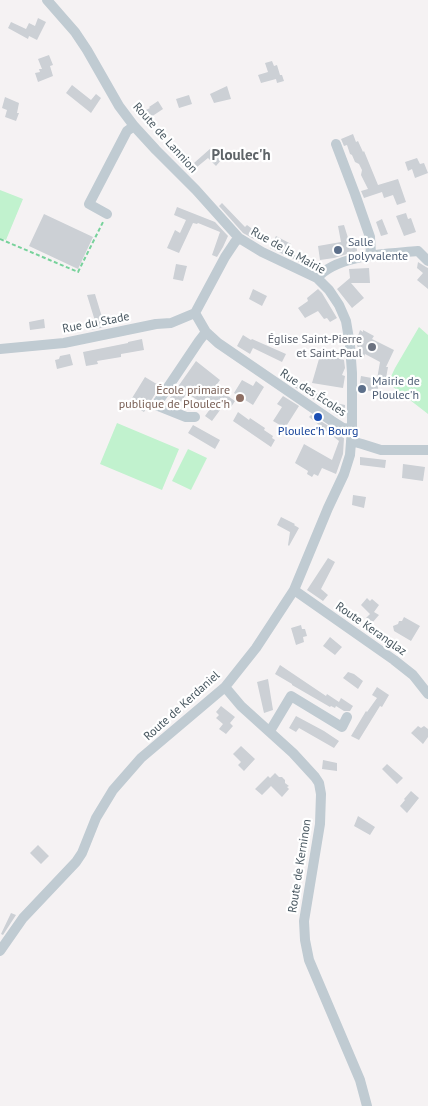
<!DOCTYPE html>
<html>
<head>
<meta charset="utf-8">
<style>
  body { margin:0 }
  canvas { display:block; background:#f5f2f3 }
</style>
</head>
<body>
<canvas width="428" height="1106"></canvas>
<script>
const context = document.querySelector('canvas').getContext('2d');
context.lineJoin = 'round';
function fill(path, color) { context.fillStyle = color; context.fill(path, 'evenodd'); }
function strokePath(path, color, width, dash) { context.strokeStyle = color; context.lineWidth = width; context.lineCap = dash ? 'butt' : 'round'; context.setLineDash(dash || []); context.stroke(path); }
function write(font, color, halo, rows, align = 'center') {
  context.font = font + ' "PT Sans",sans-serif'; context.lineWidth = 4.5; context.setLineDash([]); context.textBaseline = 'middle'; context.strokeStyle = halo; context.fillStyle = color; for (const [text, x, y, turn = 0] of rows) {
    context.save(); context.translate(x, y); context.rotate((+turn || 0) * Math.PI / 180); context.textAlign = isNaN(turn) ? turn : align; if (halo) context.strokeText(text, 0, 0); context.fillText(text, 0, 0); context.restore();
  }
}
const green = new Path2D(`
  M0 190 23 199 6 240 0 238Z
  M419 327 428 335V414L388 383 395 368Z
  M117 423 179 449 162 490 100 464Z
  M188 449 207 458 191 490 172 481Z`);
const building = new Path2D(`
  M38 18 46 22 37 40 29 36 28 39 8 28 11 22 26 29 29 23 35 26Z
  M49 55 53 65 50 66 53 76 38 82 35 73 40 72 39 69H42L38 59Z
  M272 61 274 66 277 65 280 75H282L284 81 277 83 276 79 261 83 258 75 268 72 265 63Z
  M72 85 91 100 96 94 101 98 91 113 66 93Z
  M227 86 231 99 214 103 210 94Z
  M189 95 192 104 179 108 176 99Z
  M5 97 19 103 17 113H19L16 121 5 117 7 110 2 108Z
  M158 101 163 109 151 117 146 110 150 108 149 107Z
  M353 134 356 142 358 141 363 152 364 151 378 185 398 179 406 202 397 205 393 195 384 198 382 192 364 198 361 191 368 189 361 175 362 170 359 164 355 162 352 155 350 154 347 145 344 146 341 139Z
  M211 148 222 159 216 166 208 158 197 167 194 163Z
  M417 158 420 164 424 163 428 173 415 178 412 169 408 171 405 162Z
  M222 203 245 227 247 225 255 231 253 234 256 236 254 239 243 233 219 206Z
  M177 207 215 222 228 236 223 247 217 257 212 255 220 232 198 223 197 224 193 223 179 253 167 248 175 230 180 233 186 220 174 215Z
  M406 213 408 219 411 218 416 232 404 236 396 216Z
  M44 214 93 237 78 269 29 246Z
  M382 219 388 234 381 236 376 222Z
  M344 225 349 241 356 240 357 251 334 258 320 260 318 246 341 242 338 226Z
  M276 236 291 244 287 252 298 256 304 264 270 248Z
  M418 262 426 267 428 268V289L417 280 423 273 417 268Z
  M176 264 187 266 183 281 173 279Z
  M369 268 370 283H351L364 298 352 308 337 289 350 278 349 269Z
  M253 289 267 296 262 306 249 299Z
  M318 289 322 293 337 318 330 322 327 318 324 319 318 311 305 318 298 308 308 301 307 298Z
  M95 294 105 327 91 330 89 324 95 321 87 295Z
  M44 319 45 328 30 330 29 322Z
  M360 330 363 332V330L374 336 372 339 394 350 386 367H388L385 384 379 382 377 392 359 389 361 376 377 379 380 362 365 354 364 357 358 354V348L356 342Z
  M243 335 251 340 252 339 286 354 282 362 253 348 250 354 237 346Z
  M142 339 144 350 121 354V357L97 361 98 364 86 366 83 352 128 343V342Z
  M321 352 344 360 345 368 342 375 345 376 343 388 312 383Z
  M70 354 73 365 57 369 55 360 59 359 60 356Z
  M196 361 220 380 215 387 235 401 229 410 223 406 212 421 205 416 210 409 187 393 179 405 170 398Z
  M145 377 160 386 144 412 129 403Z
  M242 380 253 386 256 381 264 387 253 405 234 393Z
  M296 380 331 402 345 405V414L341 418 301 391 291 385Z
  M283 396 299 406 285 428 273 421 282 407 277 404Z
  M238 412 249 420 250 418 265 428 264 430 273 436 272 438 275 440 271 447 233 421Z
  M311 415 343 435 342 437 344 438 343 454 336 474 322 468 318 476 314 474 312 477 307 474 308 471 295 463 304 444 332 460 339 441 309 417Z
  M193 425 220 440 215 449 188 433Z
  M360 457 386 460 385 468 360 465Z
  M403 464 425 467 423 481 402 478Z
  M353 495 366 497 364 508 352 505Z
  M281 517 295 524 294 525 299 528 289 546 288 545 290 532 277 525Z
  M328 558 335 562 321 589 328 595 323 601 307 590Z
  M367 598 370 601 372 599 379 605 374 612 379 615 372 623 366 618 370 614 361 605Z
  M404 617 420 626 411 641 394 631 393 626 398 624 399 621H402Z
  M301 625 302 629H305L307 636 303 637 304 642 296 645 291 628Z
  M330 637 342 647 335 655 323 646Z
  M280 665 326 696 327 694 339 702 341 698 353 706 350 711H344L336 706 335 708 331 706 330 707 292 685V684L275 674Z
  M348 672 354 674 363 681 358 689 343 678Z
  M268 679 273 710 264 713 257 682Z
  M377 687 389 695 382 707 380 706 359 740 351 736 366 711 367 712 377 698 372 695Z
  M221 706 235 717 230 723 233 726 226 734 219 729 223 724 216 718 219 715 216 712Z
  M296 716 324 731 339 741 334 748 299 728 296 732 289 728Z
  M418 726 421 728 424 726 428 729V737L423 744 411 733Z
  M241 746 255 759 244 771 238 765 241 762 233 754Z
  M323 760 337 763V771L322 769Z
  M387 764 403 778 397 784 382 769Z
  M275 773 279 777H282L285 780V783L289 786 287 787 289 789 282 797 271 786 262 795 255 789 268 776 270 778Z
  M411 791 419 798 407 813 400 806 405 800 404 799Z
  M358 816 375 827 370 835 354 826Z
  M38 845 49 856 41 864 30 853Z
  M11 913 16 915 3 935 1 934Z`);
const path = new Path2D(`
  M0 239 78 272 103 222`);
const minor = new Path2D(`
  M336 144 355 194 370 237 371 255
  M107 214 89 204 127 131 134 126
  M317 278C338 254 388 254 418 251L428 261
  M195 313 206 332 218 343 332 421 343 428 352 429
  M195 313 225 257 235 242 239 238
  M0 349 64 343 156 324 171 323 195 313
  M195 417H186L156 405 199 341 206 332
  M351 441 362 444 381 450H428
  M294 590 394 660 413 675 428 694
  M225 687 241 706 293 753 315 777 319 783 321 794 320 824 304 921 305 940 309 960 360 1080 367 1106
  M270 731 291 696 342 727 347 717
  M0 951 23 918 76 862 82 853 96 818 113 790 141 758 225 687 256 648 294 590 328 508 344 474 350 455 352 429V373L350 345 346 321 339 305 329 290 317 278 262 252 239 238 196 190 156 150 134 126 119 106 87 50 75 32 47 0`);
const markers = [
  [338,250,5,"#5c6f8a"],
  [372,347,5,"#6b7280"],
  [362,389,5,"#5c6f8a"],
  [240,398,5,"#8d6e63"],
  [318,417,5,"#1a4fb4"]
];
const streetNames = [
  ["Route de Lannion",165,138,48],
  ["Rue de la Mairie",288,251,29],
  ["Rue du Stade",96,323,-11],
  ["Rue des Écoles",313,393,33],
  ["Route Keranglaz",371,629,35],
  ["Route de Kerdaniel",182,706,-42],
  ["Route de Kerninon",300,866,-81]
];
const serviceNames = [
  ["Salle",348,243],
  ["polyvalente",348,257],
  ["Mairie de",372,382],
  ["Ploulec'h",372,396]
];
const worshipNames = [
  ["Église Saint-Pierre",362,340],
  ["et Saint-Paul",362,354]
];
const educationNames = [
  ["École primaire",230,391],
  ["publique de Ploulec'h",230,405]
];
const transitNames = [
  ["Ploulec'h Bourg",318,432]
];
const quarterNames = [
  ["Ploulec'h",241,156]
];
fill(green, '#c1f2ce');
fill(building, '#ccd0d5');
strokePath(path, '#77d29b', 2, [4, 2.5]);
strokePath(minor, '#c0cbd2', 10);
for (const [x, y, r, color] of markers) { const dot = new Path2D(); dot.arc(x, y, r, 0, 2 * Math.PI); context.fillStyle = color; context.fill(dot); strokePath(dot, '#fff', 2); }
write('12px', '#495861', '#fff', streetNames);
write('12px', '#4e5e75', '#fff', serviceNames, 'left');
write('12px', '#5b616d', '#fff', worshipNames, 'right');
write('12px', '#785e54', '#fff', educationNames, 'right');
write('12px', '#164399', '#fff', transitNames);
write('bold 15px', '#5e6468', '#fff', quarterNames);
</script>
</body>
</html>
